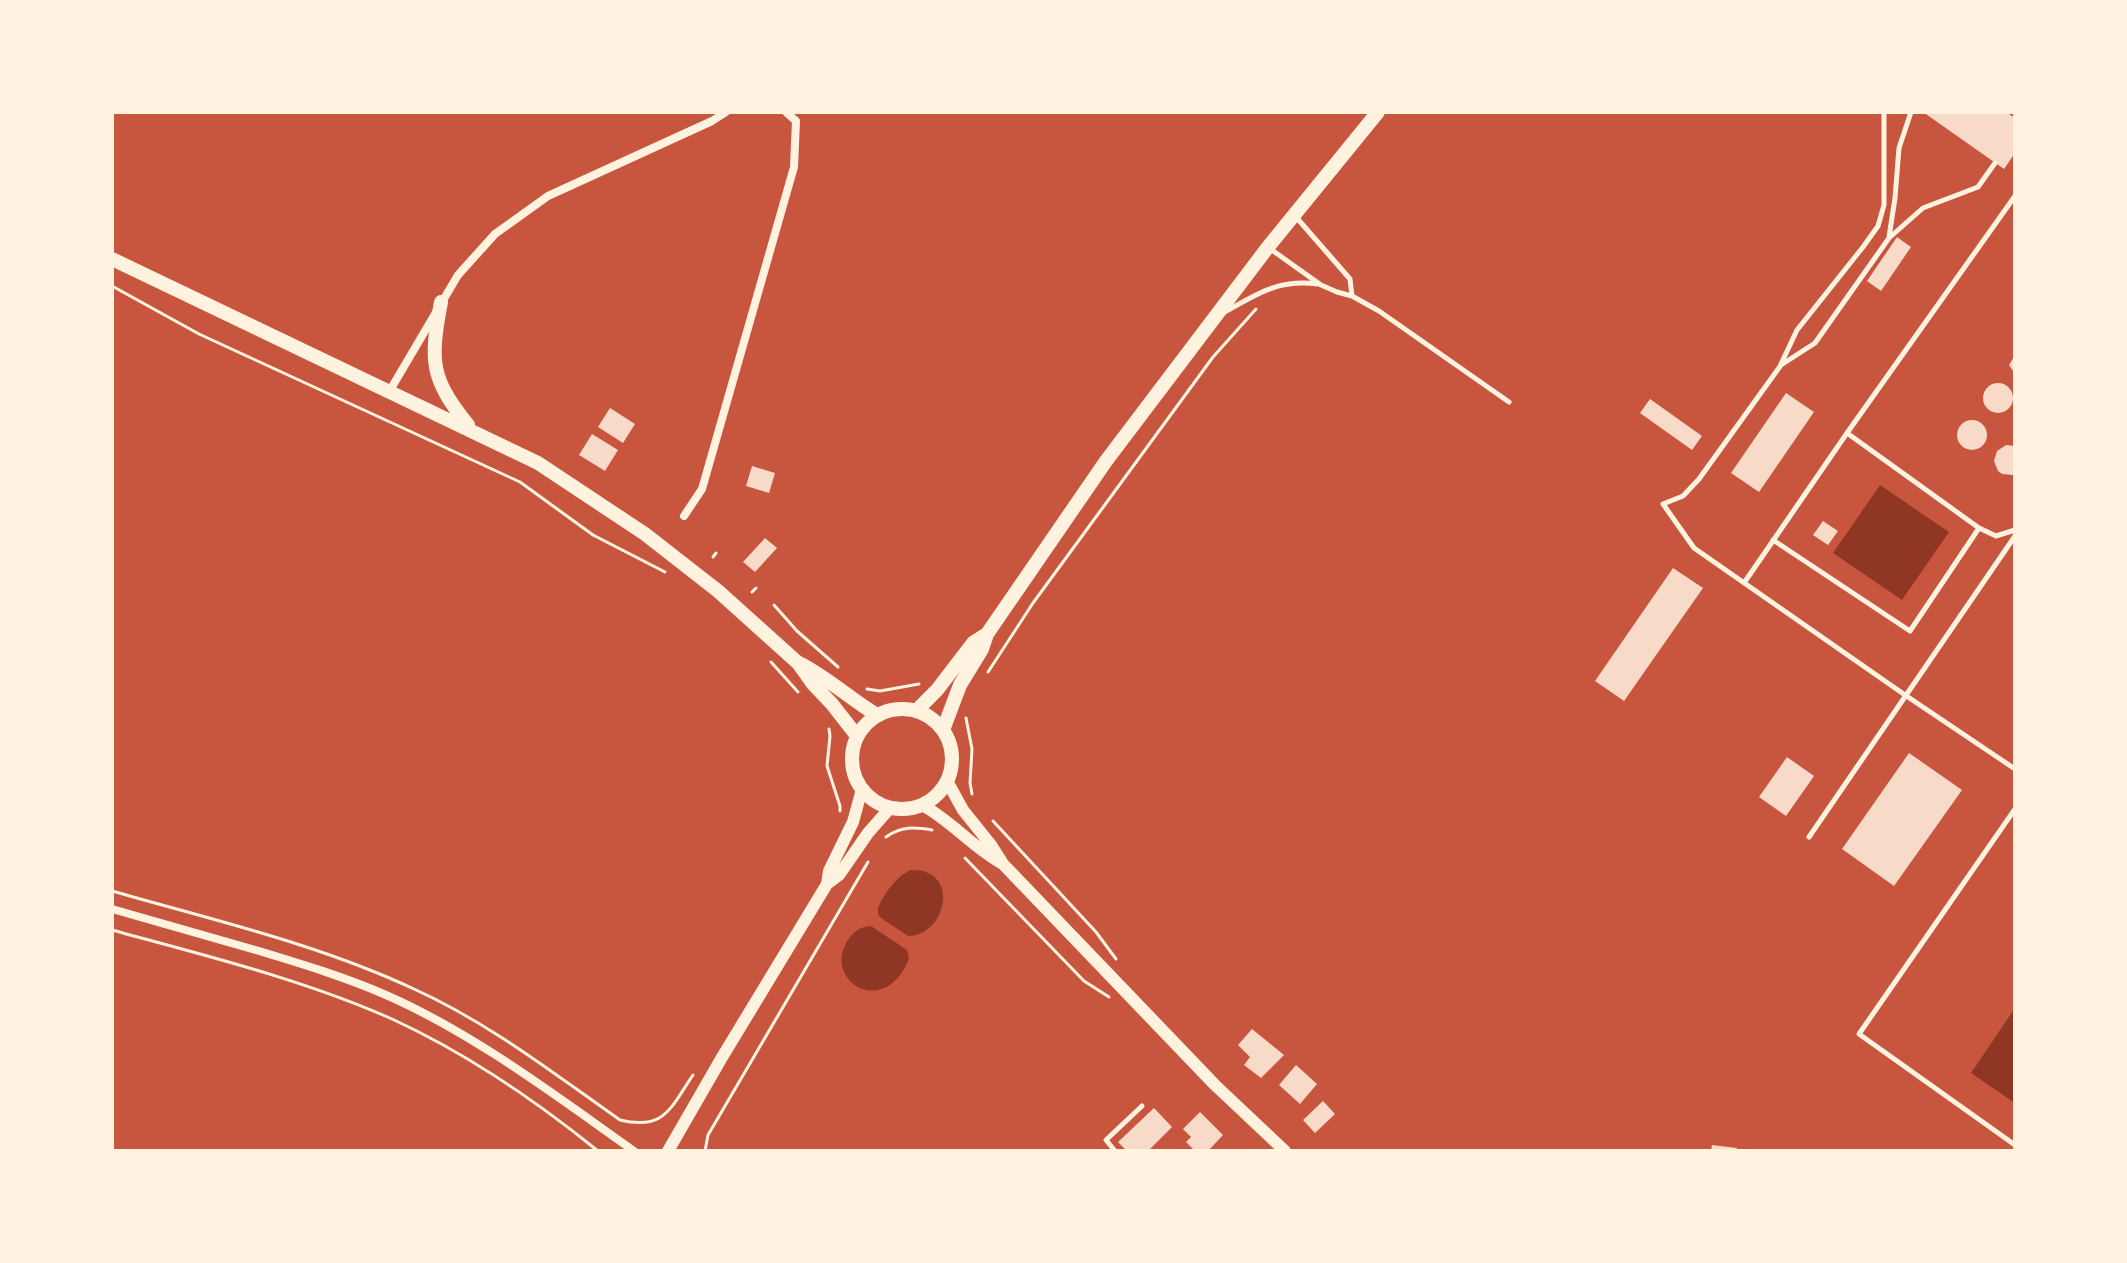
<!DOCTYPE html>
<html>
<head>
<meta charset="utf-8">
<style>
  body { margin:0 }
  #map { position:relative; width:2127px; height:1263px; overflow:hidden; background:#c8553d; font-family:Inter,sans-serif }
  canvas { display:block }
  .frame { position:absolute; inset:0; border:114px solid #fff3e0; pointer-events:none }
</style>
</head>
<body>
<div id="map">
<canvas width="2127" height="1263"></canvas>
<div class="frame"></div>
</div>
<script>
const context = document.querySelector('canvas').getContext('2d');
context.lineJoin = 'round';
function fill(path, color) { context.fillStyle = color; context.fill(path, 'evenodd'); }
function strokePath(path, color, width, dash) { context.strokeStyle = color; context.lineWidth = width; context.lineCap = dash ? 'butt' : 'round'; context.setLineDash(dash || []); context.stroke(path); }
const water = new Path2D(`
  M1880 485 1949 532 1902 600 1833 553Z
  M911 870C960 868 948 935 908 936L881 918 878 914V908C884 894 896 876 911 870Z
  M871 926 907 950 909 958C885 1022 818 979 850 937 856 930 861 927 871 926Z
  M2015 1008V1103L1971 1073Z`);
const building = new Path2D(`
  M1923 112H2006L2015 118V153L2004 169Z
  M1897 237 1911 247 1881 291 1867 281Z
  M2015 355V374L2009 365Z
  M1983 398a15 15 0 1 1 30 0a15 15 0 1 1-30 0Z
  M1786 393 1814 412 1759 492 1731 473Z
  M1650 399 1702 436 1692 450 1640 413Z
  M610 408 635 424 623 443 598 427Z
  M1957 435a15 15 0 1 1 30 0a15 15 0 1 1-30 0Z
  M592 434 618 450 605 471 579 455Z
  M2006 445 2015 446V474L2013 475 2002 474 1998 471 1994 461 1997 451Z
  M752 466 775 473 769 493 746 486Z
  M1823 521 1838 531 1828 545 1813 535Z
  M765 538 777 548 755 572 743 562Z
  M1673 568 1703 588 1624 701 1595 681Z
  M1909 753 1962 790 1894 886 1842 849Z
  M1787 757 1814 776 1786 816 1759 797Z
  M1252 1029 1284 1055 1261 1078 1244 1065 1250 1057 1238 1045Z
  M1296 1065 1317 1084 1300 1104 1279 1085Z
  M1323 1101 1335 1114 1315 1133 1303 1120Z
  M1154 1108 1172 1127 1150 1149 1152 1151H1127L1118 1142Z
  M1200 1112 1223 1135 1208 1151 1203 1149 1195 1151 1186 1142 1191 1137 1183 1129Z
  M1712 1145 1737 1148 1736 1151H1711Z`);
const path = new Path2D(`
  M112 286 199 334 520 482 593 535 665 572
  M713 557 716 553
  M752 592 756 588
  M774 605 797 631 838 667
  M771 662 798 692
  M988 672 1033 603 1213 357 1256 309
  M867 689 880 691 919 684
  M966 718 972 749 970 783 972 794
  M829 729 830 736 827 766 840 806V811
  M993 821 1096 932 1116 959
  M886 837C901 826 915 827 932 830
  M965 858 1084 981 1109 997
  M112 891C213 920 318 944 414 989 489 1023 553 1073 620 1120 665 1131 671 1107 693 1075
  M112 930C206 956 302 979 392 1019 466 1053 535 1100 598 1151
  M705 1151 708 1135 868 862`);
const service = new Path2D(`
  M1995 163 1978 187 1923 208 1889 238 1815 343 1781 365 1699 479 1683 496 1663 504 1694 548 1905 695 2015 769
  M1296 217 1350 279 1352 296
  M1889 237 1895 198 1899 148 1911 112
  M1269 248 1321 285 1337 292 1352 296 1379 311 1509 402
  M1223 313C1257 294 1277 279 1318 284
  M1781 364 1797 330 1863 247 1878 226 1884 205V112
  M1979 528 1996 536 2015 530
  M1773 540 1910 631 1979 528 1847 433
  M1744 583 1847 433 2015 196
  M2015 809 1859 1034 2015 1145
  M1809 837 2015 536
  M1115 1151 1106 1140 1142 1106`);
const minor = new Path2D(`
  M389 392 458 275 495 234 548 196 712 121 726 112
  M684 516 702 489 794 167 796 121 786 112
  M112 909C161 923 210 937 259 951 302 964 345 977 386 995 473 1033 556 1096 634 1151`);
const tertiary = new Path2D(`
  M947 781 963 810 991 845 1003 864 1215 1085 1285 1151
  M922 805C952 821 973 848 1003 864
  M827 884 829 871 853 822 862 789
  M668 1151 721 1059 827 884 839 875 868 833 890 808`);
const secondary = new Path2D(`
  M112 259 538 463 645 534 718 591 798 663 813 684 832 704 857 736
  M441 302C430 361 430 378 468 425
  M799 663C827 677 850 699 877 715
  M852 759a50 50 0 1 1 100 0a50 50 0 1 1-100 0Z
  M916 711 937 690 973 643 987 634
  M943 730 960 685 982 649 987 634 1106 461 1268 247 1378 112`);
fill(water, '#8f3625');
fill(building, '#f7dbc8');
strokePath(path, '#fff3e0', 3);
strokePath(service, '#fff3e0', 5);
strokePath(minor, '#fff3e0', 8);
strokePath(tertiary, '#fff3e0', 12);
strokePath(secondary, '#fff3e0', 14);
</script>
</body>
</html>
